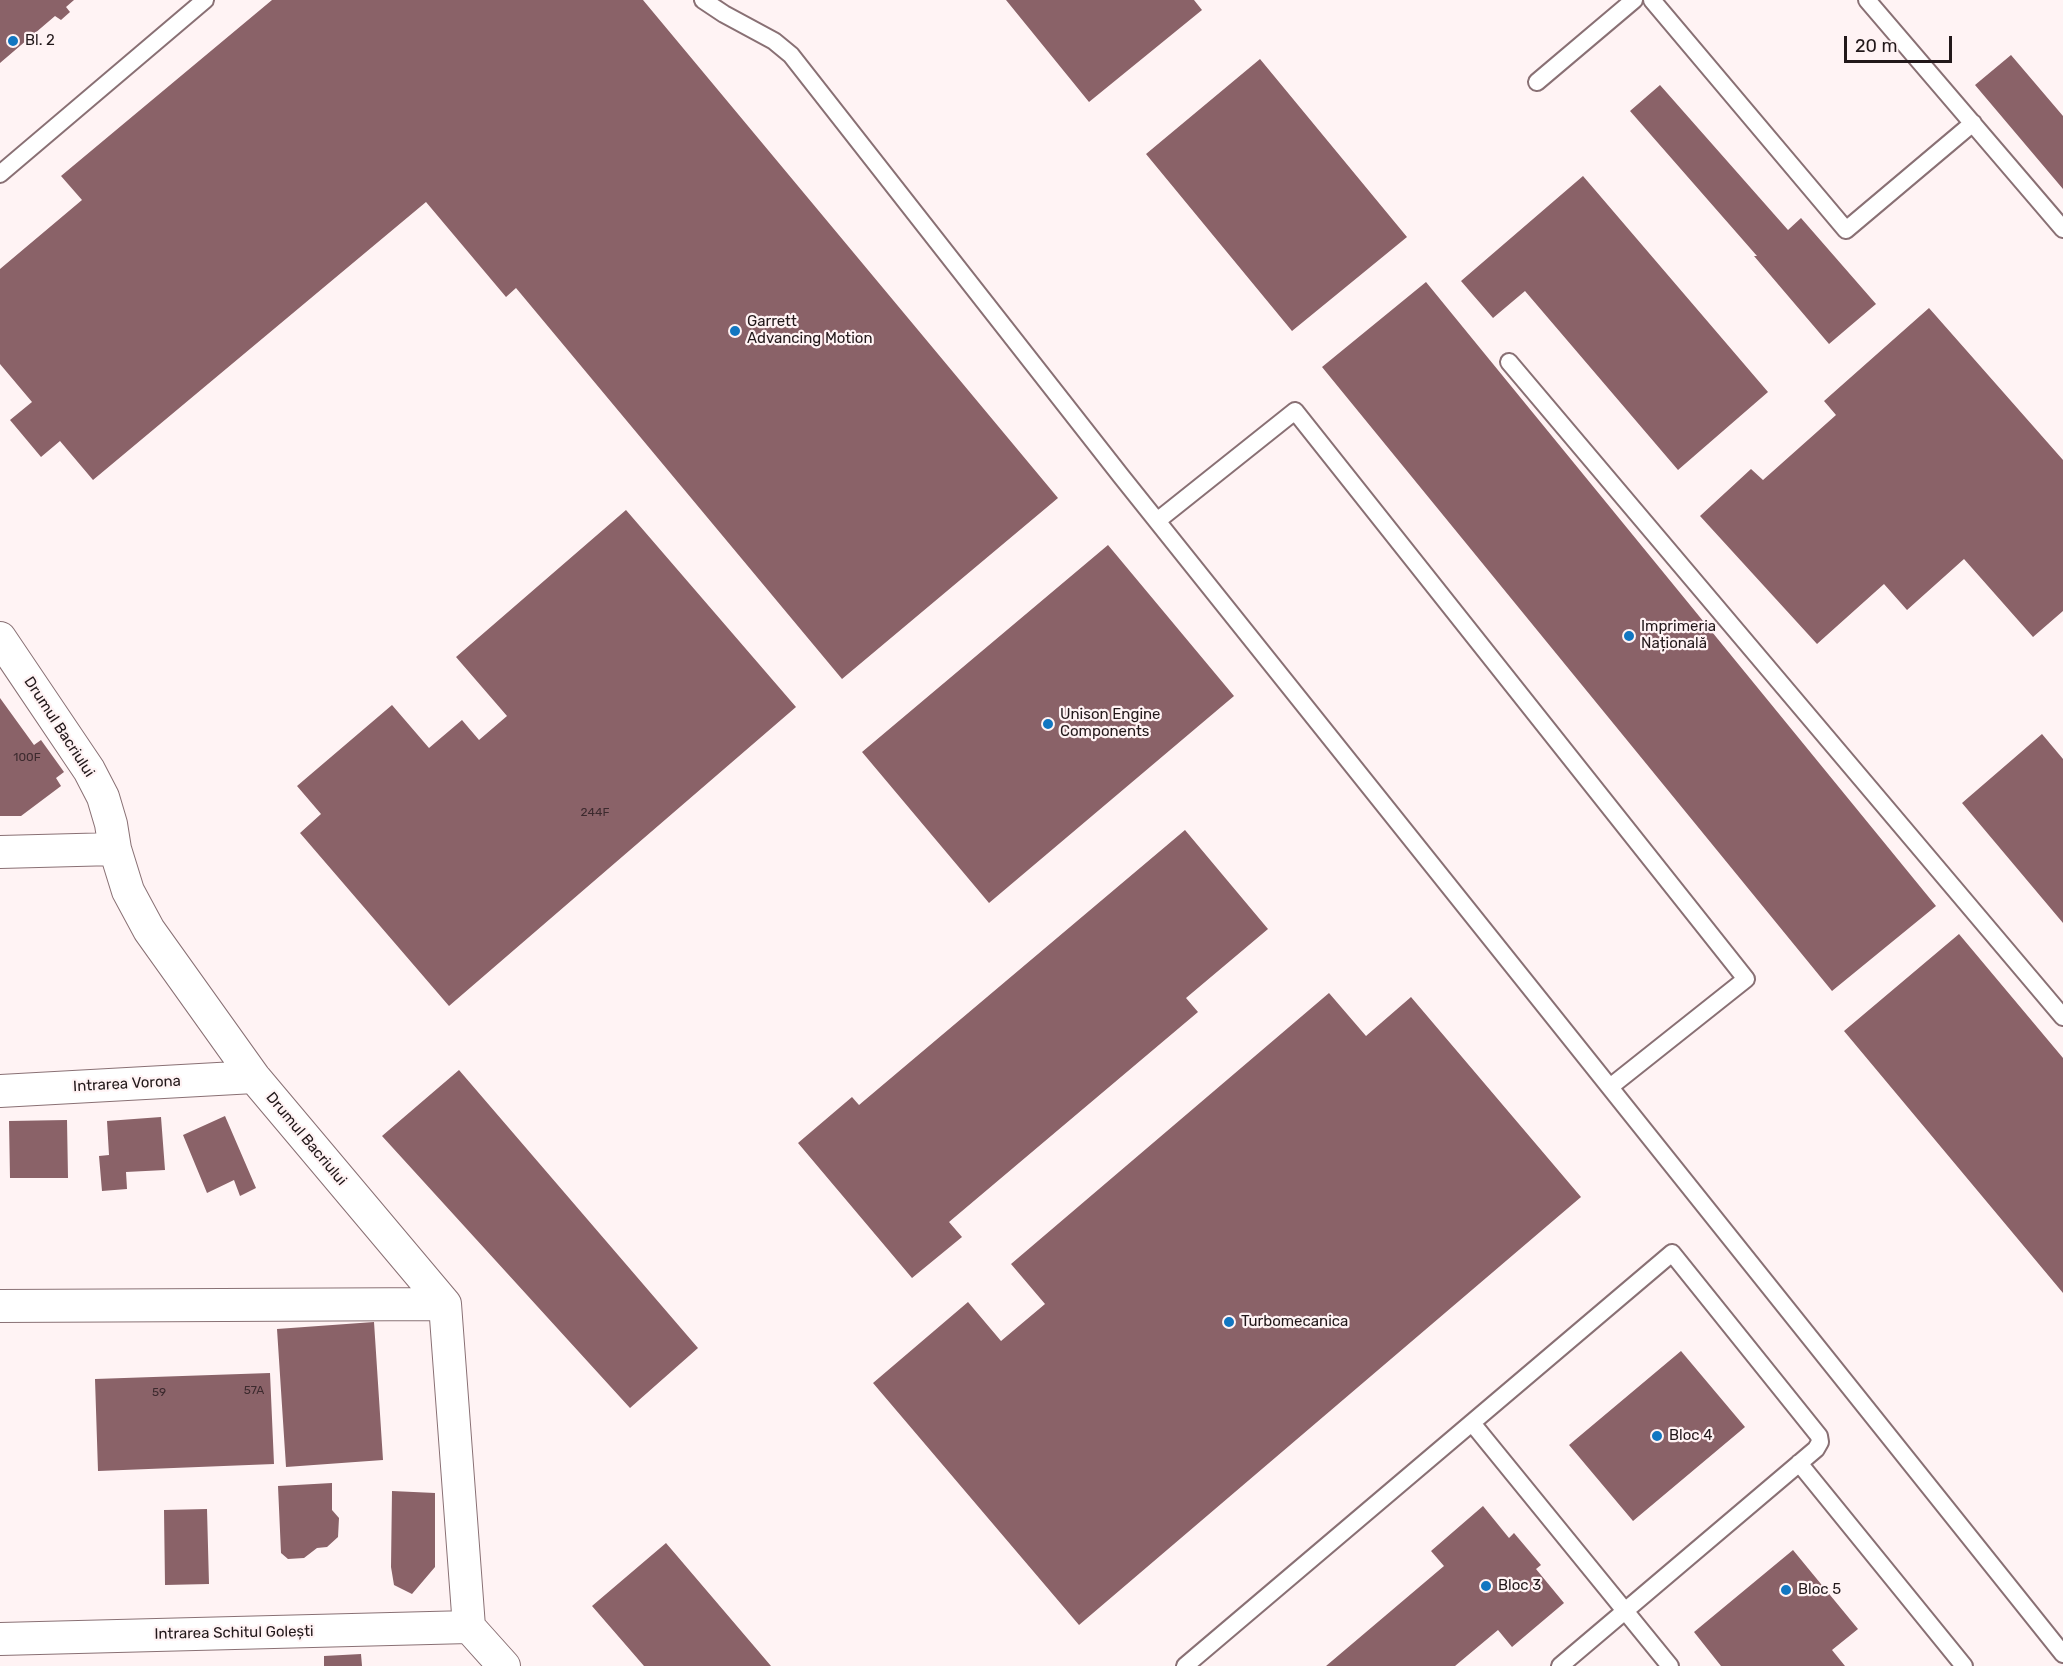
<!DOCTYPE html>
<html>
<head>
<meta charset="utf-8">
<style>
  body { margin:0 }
  #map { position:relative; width:2063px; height:1666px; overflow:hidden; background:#fff3f4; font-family:Rubik,sans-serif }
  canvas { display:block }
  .scale { position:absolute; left:1844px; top:36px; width:108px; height:27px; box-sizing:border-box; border:3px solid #22181a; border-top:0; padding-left:8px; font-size:18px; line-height:21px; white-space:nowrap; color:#22181a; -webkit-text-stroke:4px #fff3f4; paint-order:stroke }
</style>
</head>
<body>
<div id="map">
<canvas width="2063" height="1666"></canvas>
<div class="scale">20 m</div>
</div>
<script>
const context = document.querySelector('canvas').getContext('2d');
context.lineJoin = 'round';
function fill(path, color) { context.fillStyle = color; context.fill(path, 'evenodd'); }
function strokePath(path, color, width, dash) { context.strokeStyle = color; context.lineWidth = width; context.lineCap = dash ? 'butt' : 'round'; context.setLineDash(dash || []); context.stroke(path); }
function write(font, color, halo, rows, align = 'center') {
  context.font = font + ' Rubik,sans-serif'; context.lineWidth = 4.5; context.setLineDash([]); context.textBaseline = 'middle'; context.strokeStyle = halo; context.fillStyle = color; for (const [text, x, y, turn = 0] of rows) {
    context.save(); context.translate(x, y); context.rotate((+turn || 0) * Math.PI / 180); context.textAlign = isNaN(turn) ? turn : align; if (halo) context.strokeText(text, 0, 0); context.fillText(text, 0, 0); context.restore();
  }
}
const building = new Path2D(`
  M0 0H74L66 7 70 12 61 20 55 16 0 63Z
  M272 0H643L1058 498 842 679 516 288 506 297 426 202 93 480 60 441 41 457 10 420 32 402 0 364V269L82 200 61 176Z
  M1006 0H1194L1202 10 1089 102Z
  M2011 55 2063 116V189L1975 85Z
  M1260 59 1407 237 1292 331 1146 154Z
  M1660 85 1788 230 1801 218 1876 304 1829 344 1754 256H1757L1630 111Z
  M1583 176 1768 392 1678 470 1525 291 1493 318 1461 281Z
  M1426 282 1936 906 1832 991 1322 367Z
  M1929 308 2063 460V611L2033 637 1964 559 1907 610 1884 584 1817 644 1700 516 1751 469 1763 480 1836 415 1824 401Z
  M626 510 796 707 449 1006 300 833 321 814 297 786 392 705 429 748 462 720 479 740 507 716 456 657Z
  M1108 545 1234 696 989 903 862 752Z
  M0 698 34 745 41 740 64 772 56 778 61 786 21 816H0Z
  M2042 734 2063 759V923L1962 803Z
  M1185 830 1268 929 1186 998 1198 1012 949 1222 962 1237 912 1278 798 1143 852 1097 859 1105Z
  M1959 934 2063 1058V1293L1844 1031Z
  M1329 993 1366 1036 1411 997 1581 1197 1079 1625 873 1383 968 1302 1001 1341 1045 1304 1011 1264Z
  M459 1070 698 1348 630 1408 382 1136Z
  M225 1116 256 1188 240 1196 234 1180 207 1193 183 1135Z
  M161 1117 165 1170 126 1172 127 1189 102 1191 99 1156 109 1155 107 1121Z
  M67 1120 68 1178H10L9 1121Z
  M374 1322 383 1460 286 1467 277 1329Z
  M1681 1351 1745 1427 1633 1521 1569 1445Z
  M270 1373 274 1464 98 1471 95 1379Z
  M332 1483V1510L339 1518 338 1537 327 1547 317 1548 304 1558 288 1559 281 1553 278 1486Z
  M392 1491 435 1493V1567L412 1594 394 1585 391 1567Z
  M1483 1506 1509 1538 1514 1533 1541 1565 1536 1569 1564 1603 1512 1647 1498 1630 1455 1666H1326L1444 1566 1431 1551Z
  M207 1509 209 1584 165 1585 164 1510Z
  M666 1543 771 1666H644L592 1606Z
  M1793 1550 1858 1629 1832 1650 1845 1666H1721L1694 1632Z
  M361 1654 362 1666H324V1656Z`);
const lane = new Path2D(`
  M703 0 724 14 774 41 791 55 1121 476 2063 1654
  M1652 0 1846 230 1973 123
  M1867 0 2063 229
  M1537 82 1634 0
  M0 174 205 0
  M1509 362 2063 1017
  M1157 521 1295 411 1746 979 1610 1087
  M1472 1423 1670 1666
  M1799 1463 1964 1666
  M1185 1666 1672 1253 1819 1436 1820 1442 1816 1449 1560 1666`);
const street = new Path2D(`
  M0 638 89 770 103 797 111 824 115 849 128 891 149 930 254 1077 445 1304 469 1627 504 1666
  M0 852 115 849
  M0 1091 254 1077
  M0 1306 445 1304
  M0 1639 469 1627`);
const markers = [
  [13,41,6,"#1176c1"],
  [735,331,6,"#1176c1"],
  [1629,636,6,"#1176c1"],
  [1048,724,6,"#1176c1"],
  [1229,1322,6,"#1176c1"],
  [1657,1436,6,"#1176c1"],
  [1486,1586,6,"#1176c1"],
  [1786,1590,6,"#1176c1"]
];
const numberNames = [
  ["100F",27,758],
  ["244F",595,813],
  ["57A",254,1391],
  ["59",159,1393]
];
const poiNames = [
  ["Bl. 2",25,41],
  ["Garrett",747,322],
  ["Advancing Motion",747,339],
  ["Imprimeria",1641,627],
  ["Națională",1641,644],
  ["Unison Engine",1060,715],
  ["Components",1060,732],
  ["Turbomecanica",1241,1322],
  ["Bloc 4",1669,1436],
  ["Bloc 3",1498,1586],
  ["Bloc 5",1798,1590]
];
const streetNames = [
  ["Drumul Bacriului",59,727,57],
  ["Intrarea Vorona",127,1084,-3],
  ["Drumul Bacriului",306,1139,50],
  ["Intrarea Schitul Golești",234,1633,-1]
];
fill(building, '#8a6268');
strokePath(lane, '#897074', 20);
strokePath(street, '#897074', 34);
strokePath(lane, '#fff', 16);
strokePath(street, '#fff', 32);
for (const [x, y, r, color] of markers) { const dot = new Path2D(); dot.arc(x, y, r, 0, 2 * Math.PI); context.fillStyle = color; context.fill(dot); strokePath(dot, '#fff3f4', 2); }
write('12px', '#3c2a2e', null, numberNames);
write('15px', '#22181a', '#fff3f4', poiNames, 'left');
write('15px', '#22181a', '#fff3f4', streetNames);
</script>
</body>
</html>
